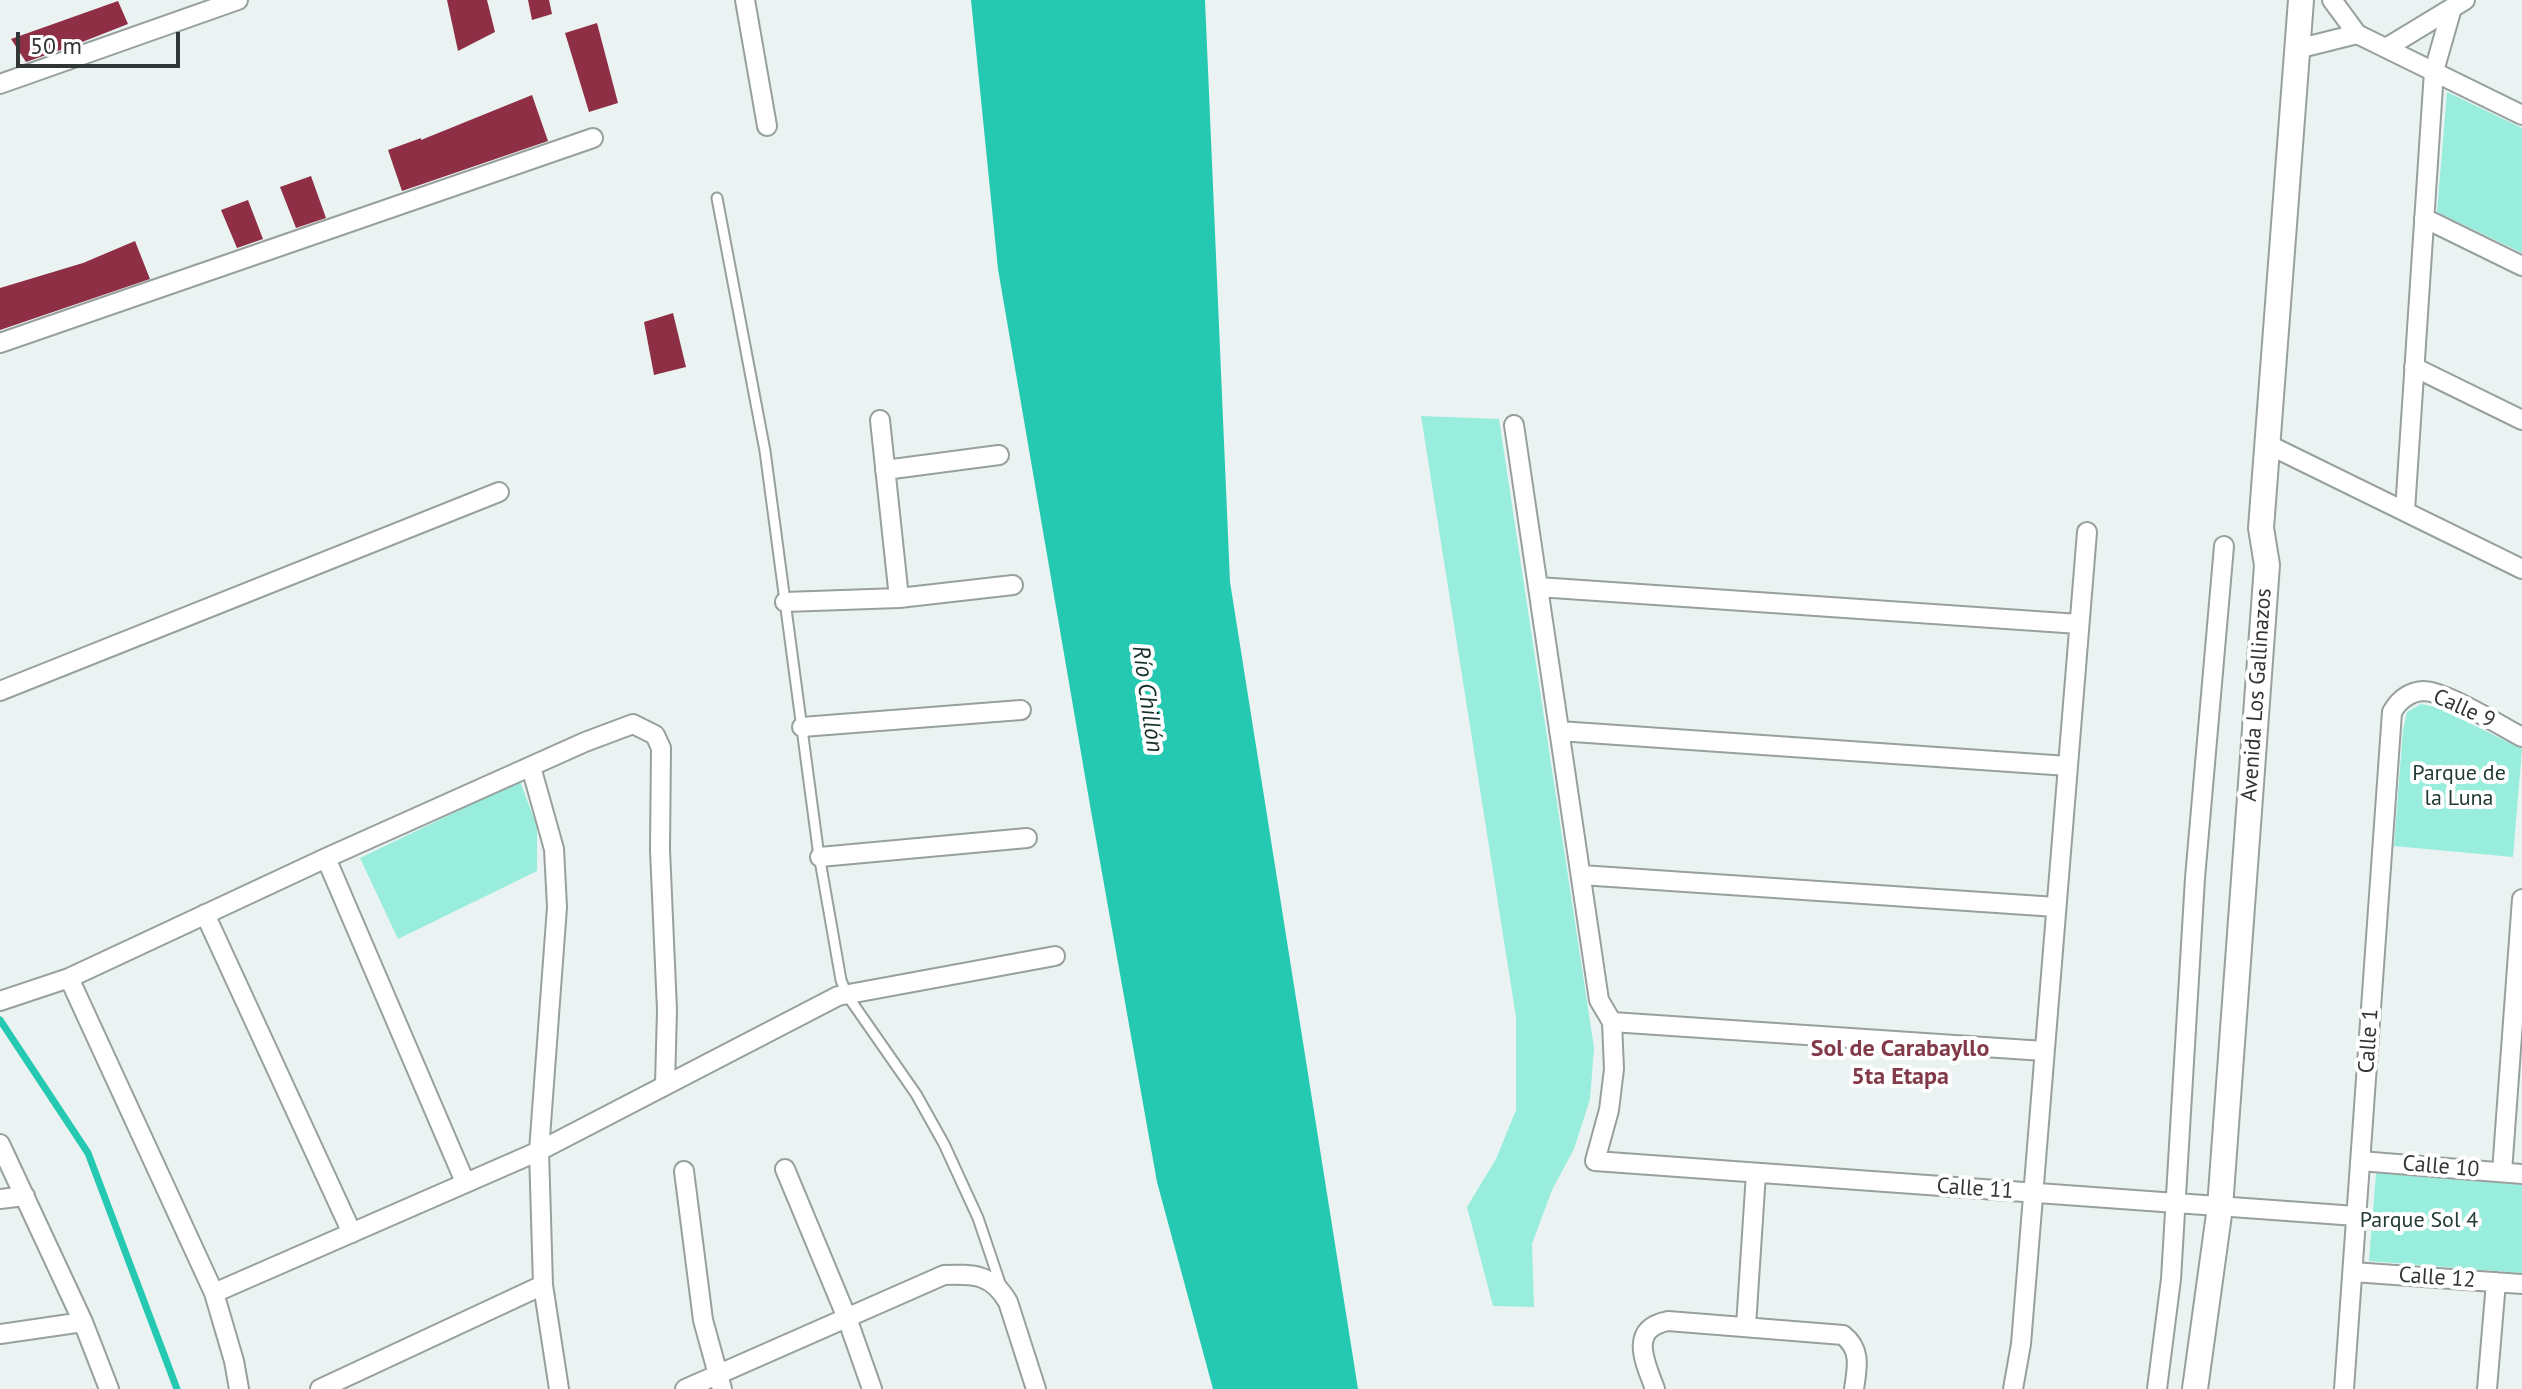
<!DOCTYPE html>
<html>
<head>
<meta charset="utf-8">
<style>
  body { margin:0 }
  #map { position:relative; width:2522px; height:1389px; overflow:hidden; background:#eaf3f1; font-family:"PT Sans",sans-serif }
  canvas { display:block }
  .scale { position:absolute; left:16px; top:32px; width:164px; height:36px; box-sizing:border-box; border:4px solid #323535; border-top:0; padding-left:10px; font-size:24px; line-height:28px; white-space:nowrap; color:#323535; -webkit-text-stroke:6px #fff; paint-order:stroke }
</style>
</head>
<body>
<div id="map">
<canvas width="2522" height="1389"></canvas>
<div class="scale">50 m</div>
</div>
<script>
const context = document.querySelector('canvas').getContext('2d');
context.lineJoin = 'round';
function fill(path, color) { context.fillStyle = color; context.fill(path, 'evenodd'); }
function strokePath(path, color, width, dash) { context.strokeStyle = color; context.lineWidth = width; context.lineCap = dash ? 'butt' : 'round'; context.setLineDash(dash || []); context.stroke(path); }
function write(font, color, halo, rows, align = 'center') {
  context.font = font + ' "PT Sans",sans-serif'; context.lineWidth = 8; context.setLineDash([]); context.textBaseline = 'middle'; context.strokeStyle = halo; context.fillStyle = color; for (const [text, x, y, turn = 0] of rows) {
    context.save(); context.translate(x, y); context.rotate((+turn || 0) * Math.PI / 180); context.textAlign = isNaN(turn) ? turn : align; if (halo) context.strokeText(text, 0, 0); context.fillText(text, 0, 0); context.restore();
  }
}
const green = new Path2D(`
  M2447 92 2522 128V253L2437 212Z
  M1421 416 1499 419 1594 1048 1590 1099 1574 1149 1552 1190 1532 1244 1534 1307 1493 1306 1467 1207 1496 1159 1516 1110V1017Z
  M2421 704 2439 708 2522 749 2513 857 2394 846 2403 730 2407 712Z
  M520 781 537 827V871L398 939 360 858Z
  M2376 1173 2522 1185V1273L2369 1261Z`);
const water = new Path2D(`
  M971 0H1205L1230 582 1358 1389H1213L1157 1182 1091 811 998 269Z`);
const stream = new Path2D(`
  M0 1020 88 1153 177 1389`);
const building = new Path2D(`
  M447 0H487L495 32 458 51Z
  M528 0H549L552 14 532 20Z
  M118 1 128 24 72 46 26 62 11 39Z
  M597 23 618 103 589 112 565 33Z
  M532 95 548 141 402 191 388 150 421 138V140Z
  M311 176 326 218 296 228 280 187Z
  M248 200 263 239 237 248 221 210Z
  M135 241 150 279 0 330V288L83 263Z
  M673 313 686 367 654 375 644 322Z`);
const lane = new Path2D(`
  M717 198 765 451 818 849 841 980 847 995 916 1094 944 1144 978 1218 1001 1286`);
const street = new Path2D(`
  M745 0 767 126
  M2332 0 2357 34 2522 115
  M2386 48 2465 0
  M2297 49 2357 34
  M0 84 238 0
  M2424 218 2522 266
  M0 343 593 138
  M2414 367 2522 420
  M880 420 899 598
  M1514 425 1599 1000 1612 1022 1614 1069 1609 1110 1595 1161 2356 1216
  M2267 444 2522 569
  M885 470 999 455
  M2405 511 2434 71 2452 8
  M1538 587 2079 624
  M785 602 899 598 1013 585
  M0 691 499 492
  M802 727 1021 710
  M1559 731 2068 766
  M531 767 554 849 557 907 539 1151 543 1285 559 1389
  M820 857 1027 838
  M326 858 465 1182
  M1581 875 2056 907
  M205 914 352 1233
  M69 978 214 1293 234 1361 239 1389
  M0 1001 69 978 326 858 585 742 633 724 655 735 661 748 660 850 667 1010 665 1084
  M1612 1022 2044 1051
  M0 1144 83 1322 109 1389
  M2360 1161 2522 1174
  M785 1169 847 1318 872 1389
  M684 1171 703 1320 722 1389
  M2502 1172 2522 899
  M0 1199 25 1196
  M2353 1272 2522 1284
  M214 1293 539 1151 838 996 1055 956
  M1746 1326 1756 1173
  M0 1334 83 1322
  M320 1389 543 1285
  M685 1389 944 1275C974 1274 992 1274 1008 1302L1036 1389
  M1655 1389C1645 1362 1628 1329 1668 1321L1843 1335C1862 1350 1857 1368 1854 1389
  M2013 1389 2021 1344 2087 532
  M2157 1389 2171 1279 2195 878 2224 546
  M2344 1389 2392 712C2399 700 2409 692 2423 691 2446 691 2499 725 2522 737
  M2487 1389 2496 1282`);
const secondary = new Path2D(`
  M2195 1389 2220 1207 2267 565 2261 528 2301 0`);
const streetNames = [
  ["Avenida Los Gallinazos",2257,695,-86],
  ["Calle 9",2464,709,24],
  ["Calle 1",2369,1041,-86],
  ["Calle 10",2441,1167,5],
  ["Calle 11",1975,1189,4],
  ["Calle 12",2437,1278,4]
];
const parkNames = [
  ["Parque de",2459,774],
  ["la Luna",2459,799],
  ["Parque Sol 4",2419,1221]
];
const waterNames = [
  ["Río Chillón",1147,699,82]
];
const neighbourhoodNames = [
  ["Sol de Carabayllo",1900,1049],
  ["5ta Etapa",1900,1077]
];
fill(green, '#98eddc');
fill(water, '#25c8b1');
strokePath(stream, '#25c8b1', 7);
fill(building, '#8f2f46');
strokePath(lane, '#97a09d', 13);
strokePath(street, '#97a09d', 22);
strokePath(secondary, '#97a09d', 28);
strokePath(lane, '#fff', 9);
strokePath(street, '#fff', 18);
strokePath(secondary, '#fff', 24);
write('22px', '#323535', '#fff', streetNames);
write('22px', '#233b36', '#fff', parkNames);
write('italic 24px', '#17302b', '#fff', waterNames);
write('bold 24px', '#823a49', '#fff', neighbourhoodNames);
</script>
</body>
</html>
